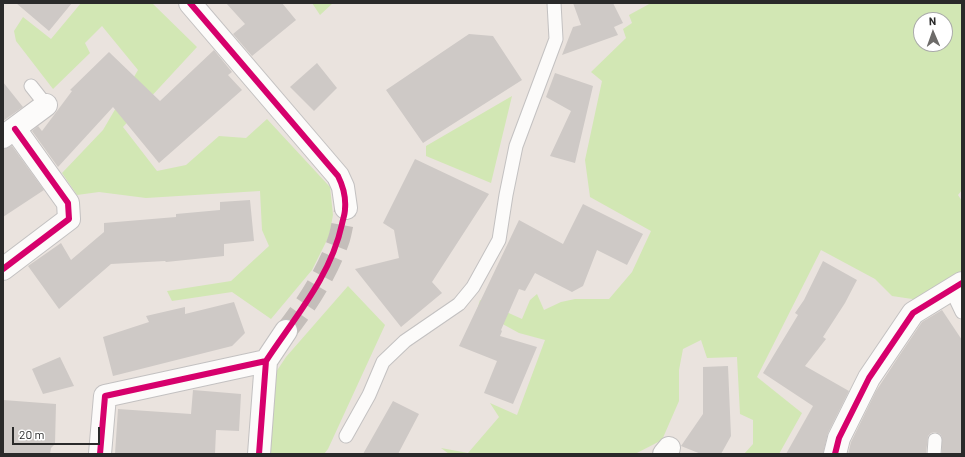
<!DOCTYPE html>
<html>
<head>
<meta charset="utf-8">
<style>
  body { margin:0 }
  #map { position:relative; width:965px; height:457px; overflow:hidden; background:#eae3de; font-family:Barlow,sans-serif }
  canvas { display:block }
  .frame { position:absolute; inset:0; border:4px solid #2a2a2a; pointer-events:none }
  .north { position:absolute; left:913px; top:12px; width:40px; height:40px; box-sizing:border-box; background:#fff; border:1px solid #aaa; border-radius:50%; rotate:358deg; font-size:11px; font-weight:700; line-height:16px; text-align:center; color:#2a2a2a }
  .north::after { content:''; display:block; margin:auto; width:14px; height:18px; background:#6d6b69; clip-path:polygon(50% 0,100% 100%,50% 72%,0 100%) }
  .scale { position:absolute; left:12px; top:427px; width:88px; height:18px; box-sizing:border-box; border:2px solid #2a2a2a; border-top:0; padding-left:5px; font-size:12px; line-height:14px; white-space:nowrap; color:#2a2a2a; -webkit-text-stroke:3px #fff; paint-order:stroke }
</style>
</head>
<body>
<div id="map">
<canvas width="965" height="457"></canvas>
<div class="frame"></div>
<div class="north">N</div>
<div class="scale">20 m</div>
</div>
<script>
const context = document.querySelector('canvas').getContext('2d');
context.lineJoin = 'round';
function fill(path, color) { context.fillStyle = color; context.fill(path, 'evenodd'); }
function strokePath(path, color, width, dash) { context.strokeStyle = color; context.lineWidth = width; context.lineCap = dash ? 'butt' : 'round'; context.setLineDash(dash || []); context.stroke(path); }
const green = new Path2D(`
  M81 3H152L197 47 123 127 157 171 186 165 219 136 246 138 267 119 330 187 333 215 329 236 312 270 271 319 232 292 172 301 167 291 231 281 269 246 262 230 260 191 146 198 99 192 77 195 62 173 103 130 138 70 102 26 85 43 90 53 53 89 16 41 14 31 23 17 51 39Z
  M312 3H333L320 15Z
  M651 3H962V190L958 195 962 201V270L919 300 892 296 875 279 821 250 757 377 802 413 779 454H744L753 444V420L740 414 737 357 707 358 701 340 683 349 679 370V401L662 440 635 454H449L441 448 468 453 499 417 490 403 517 415 545 340 519 333 477 310 480 300 522 319 530 300 537 294 544 310 561 302 575 299H609L632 272 651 231 590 197 585 160 602 81 591 72 626 38 623 29 632 23 629 15ZM921 20H945V44H921Z
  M512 96 491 183 426 156V146Z
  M348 286 385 325 328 449 324 454H269L272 378 286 357Z`);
const building = new Path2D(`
  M16 3H72L49 31Z
  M226 3H282L296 20 252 56 233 34 245 24Z
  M573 3H613L623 23 614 27 618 35 562 55 573 27 581 25Z
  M469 34 493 36 522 80 423 143 386 90Z
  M214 50 232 72 228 75 242 90 159 163 113 107 58 167 32 131 38 126 42 131 72 91 70 90 109 52 160 101Z
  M317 63 337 88 314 111 290 87Z
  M555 73 593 86 575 163 550 156 571 111 546 97Z
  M3 82 23 107 3 121Z
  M12 146 44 190 3 217V149Z
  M415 159 489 194 432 282 442 293 401 327 355 269 399 258 394 230 383 223Z
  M250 200 254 241 224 244V256L166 262 165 261 111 264 59 309 28 266 61 243 71 260 104 232V223L176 217V214L220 210V202Z
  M583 204 643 234 627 265 597 250 583 286 572 292 535 273 525 291 519 289 501 330 502 331 500 336 537 347 513 404 484 393 497 361 459 346 519 220 563 244Z
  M823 261 857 280 845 303 823 337 826 339 805 366 849 391 828 433 823 454H786L813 406 763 373 798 315 795 313 804 300Z
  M234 302 245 333 232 346 113 376 103 337 149 322 146 316 185 307V314Z
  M942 310 962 340V454H942V437L940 434 935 432 931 433 928 436 926 454H848L851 442 876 391 899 356 922 322Z
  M60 357 74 386 43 394 32 369Z
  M728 366 731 436 721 454H701L681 446 703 414V367Z
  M193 390 241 394 239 431 216 430 215 454H115L118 409 191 414Z
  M3 400 56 404 55 444 51 448 50 454H3Z
  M393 401 419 414 398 454H363Z`);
const streetTunnel = new Path2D(`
  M286 331C308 303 327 273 339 239 342 229 343 218 346 208`);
const lane = new Path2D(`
  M31 86 46 105
  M952 291 962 312
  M346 436 369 395 383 362 405 341 459 304 473 287 499 240 506 195 516 146 556 39 554 3
  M934 454 935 440`);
const street = new Path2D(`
  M190 3 338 176 343 187 346 208
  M3 137 46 105
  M3 269 69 219 68 203 15 129
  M266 361 286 331
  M100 454 105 396 266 361 259 454
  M664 454 669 448
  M835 454 839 438 869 378 913 313 962 283`);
const cycleway = new Path2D(`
  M190 3 338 176C343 186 346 198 345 209 345 214 343 219 342 224 331 276 295 317 266 361
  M3 269 69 219 68 203 15 129
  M100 454 105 396 266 361 259 454
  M835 454 839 438 869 378 913 313 962 283`);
fill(green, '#d2e7b4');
fill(building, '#cec9c6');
strokePath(streetTunnel, '#c4beba', 22, [22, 11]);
strokePath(lane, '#c3c1c1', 15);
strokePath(street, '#c3c1c1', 24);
strokePath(lane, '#fcfbfa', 13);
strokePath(street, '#fcfbfa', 22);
strokePath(cycleway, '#d6006c', 6);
</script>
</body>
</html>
